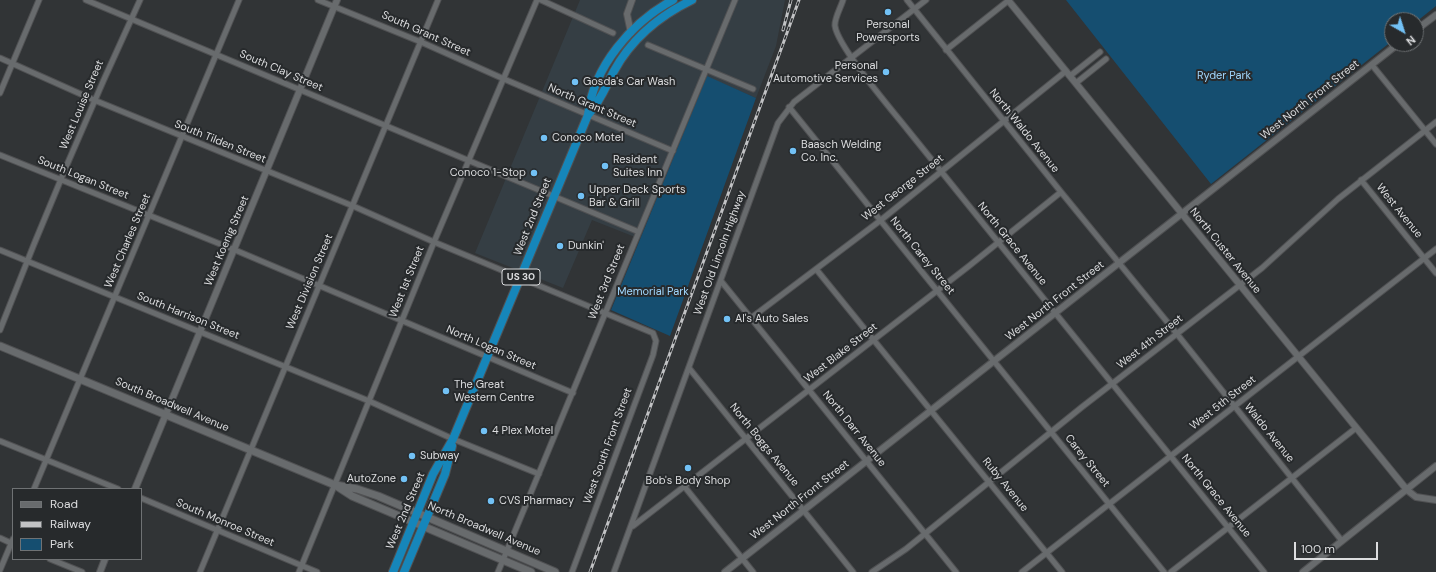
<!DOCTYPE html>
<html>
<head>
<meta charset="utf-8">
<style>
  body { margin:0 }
  #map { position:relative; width:1436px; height:572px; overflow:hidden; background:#313436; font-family:"DM Sans",sans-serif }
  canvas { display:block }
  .legend { position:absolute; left:12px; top:488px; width:130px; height:72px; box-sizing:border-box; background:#272a2c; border:1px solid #6f7274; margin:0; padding:5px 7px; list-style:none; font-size:12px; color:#dcdddf }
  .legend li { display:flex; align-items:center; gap:8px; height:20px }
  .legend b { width:20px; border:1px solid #6f7274 }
  .north { position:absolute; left:1384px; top:12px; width:40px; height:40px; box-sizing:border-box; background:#272a2c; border:1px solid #6f7274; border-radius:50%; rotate:141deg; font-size:11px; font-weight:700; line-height:16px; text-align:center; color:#dcdddf }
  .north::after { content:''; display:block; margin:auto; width:14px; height:18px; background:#72c1f5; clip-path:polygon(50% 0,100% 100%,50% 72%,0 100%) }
  .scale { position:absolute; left:1294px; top:542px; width:84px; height:18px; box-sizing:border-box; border:2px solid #dcdddf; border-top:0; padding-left:5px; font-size:12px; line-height:14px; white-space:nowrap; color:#dcdddf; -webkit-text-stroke:3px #272a2c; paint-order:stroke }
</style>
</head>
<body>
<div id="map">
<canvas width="1436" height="572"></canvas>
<ul class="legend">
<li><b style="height:5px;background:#686b6d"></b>Road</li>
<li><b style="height:5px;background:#c2c3c5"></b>Railway</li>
<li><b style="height:11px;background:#154e70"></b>Park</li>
</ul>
<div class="north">N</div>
<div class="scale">100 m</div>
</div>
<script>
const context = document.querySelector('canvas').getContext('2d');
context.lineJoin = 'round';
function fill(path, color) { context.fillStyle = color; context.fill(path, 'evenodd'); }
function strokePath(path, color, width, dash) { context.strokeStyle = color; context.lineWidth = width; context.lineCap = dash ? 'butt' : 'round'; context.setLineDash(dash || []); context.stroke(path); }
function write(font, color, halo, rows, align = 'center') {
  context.font = font + ' "DM Sans",sans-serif'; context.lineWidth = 4; context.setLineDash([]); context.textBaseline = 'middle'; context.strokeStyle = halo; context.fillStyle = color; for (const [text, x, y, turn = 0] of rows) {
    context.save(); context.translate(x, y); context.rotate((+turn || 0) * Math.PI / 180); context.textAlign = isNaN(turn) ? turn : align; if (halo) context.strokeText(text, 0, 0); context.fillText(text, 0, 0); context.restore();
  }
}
const built = new Path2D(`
  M580 0H785L776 46 756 98 707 77 640 239 592 220 563 288 475 253Z`);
const green = new Path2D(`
  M1066 0H1436V6L1416 22V20H1392V41L1211 184Z
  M707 76 756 98 670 336 611 310Z`);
const minor = new Path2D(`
  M86 0 639 232
  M318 0 421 42 504 79 673 151
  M541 0 613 33
  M843 0C841 7 834 19 835 26 838 47 891 109 907 129L1264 572
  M907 0 1061 192 1177 334 1342 541
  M648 45 753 89
  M946 50 1009 0
  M0 58 94 100 353 206 434 242 653 333 656 341 653 355 572 572
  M1372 65 1436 144
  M1070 76 1100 52
  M1076 83 1106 59
  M0 93 39 0
  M789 107 1164 572
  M0 155 235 250 573 393
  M1361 180 1436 273
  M0 250 369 401 453 439 539 474
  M816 269 1062 572
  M721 281 956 572
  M751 318 881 220 1066 71
  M0 330C43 219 90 108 140 0
  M689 368 853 572
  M0 441 118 489
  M684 486 753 572
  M34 489 239 0
  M141 498 317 572
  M633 526 969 266 1061 192
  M0 538 13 544
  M50 559 82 572
  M0 570 13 539
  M200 572 438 0
  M299 572 434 242 537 0
  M498 572 735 0
  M614 572 778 123 794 102 926 0
  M872 572 906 549 1082 407 1262 268 1338 199 1436 122
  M1022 572 1436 249
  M1171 572 1356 428`);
const tertiary = new Path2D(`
  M1008 0 1407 490 1416 497 1436 500
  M1416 30 1436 15
  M631 33 627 14 632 0
  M135 489 337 0
  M100 572 105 559
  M725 572 1398 44
  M1303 572 1436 466`);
const secondary = new Path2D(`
  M0 346 335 485 352 496 531 572
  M336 485 357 489 378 496 555 572`);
const trunk = new Path2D(`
  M588 115C600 102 606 86 614 71 632 38 659 16 692 0
  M393 572 433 474 453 439 588 115C593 67 632 22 673 0
  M404 572 445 474 452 446`);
const rail = new Path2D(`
  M783 30 791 0
  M590 572 799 0`);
const markers = [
  [888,12,4,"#72c1f5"],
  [886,72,4,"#72c1f5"],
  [575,82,4,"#72c1f5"],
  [544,138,4,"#72c1f5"],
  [793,151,4,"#72c1f5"],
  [605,166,4,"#72c1f5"],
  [534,173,4,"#72c1f5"],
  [581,196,4,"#72c1f5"],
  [560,246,4,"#72c1f5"],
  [727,319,4,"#72c1f5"],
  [446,391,4,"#72c1f5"],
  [484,431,4,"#72c1f5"],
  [412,456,4,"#72c1f5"],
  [688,468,4,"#72c1f5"],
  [404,479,4,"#72c1f5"],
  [491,501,4,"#72c1f5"]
];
const shields = [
  [521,277,38]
];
const shieldNames = [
  ["US 30",521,277]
];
const poiNames = [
  ["Personal",888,25,"center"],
  ["Powersports",888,38,"center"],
  ["Personal",878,66,"right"],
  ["Automotive Services",878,79,"right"],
  ["Gosda's Car Wash",583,82],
  ["Conoco Motel",552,138],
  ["Baasch Welding",801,145],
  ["Co. Inc.",801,158],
  ["Resident",613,160],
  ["Suites Inn",613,173],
  ["Conoco 1-Stop",526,173,"right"],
  ["Upper Deck Sports",589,190],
  ["Bar & Grill",589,203],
  ["Dunkin'",568,246],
  ["Al's Auto Sales",735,319],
  ["The Great",454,385],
  ["Western Centre",454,398],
  ["4 Plex Motel",492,431],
  ["Subway",420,456],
  ["AutoZone",396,479,"right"],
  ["Bob's Body Shop",688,481,"center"],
  ["CVS Pharmacy",499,501]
];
const streetNames = [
  ["South Grant Street",426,34,24],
  ["South Clay Street",281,71,23],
  ["West North Front Street",1310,100,-38],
  ["West Louise Street",82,105,-67],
  ["North Grant Street",592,106,23],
  ["North Waldo Avenue",1024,131,51],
  ["South Tilden Street",220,142,22],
  ["South Logan Street",83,178,22],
  ["West George Street",903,188,-38],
  ["West Avenue",1399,211,51],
  ["West 2nd Street",533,217,-68],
  ["West Charles Street",128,241,-67],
  ["West Koenig Street",227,241,-67],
  ["North Grace Avenue",1012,244,51],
  ["North Custer Avenue",1225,251,51],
  ["West Old Lincoln Highway",720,253,-70],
  ["North Carey Street",922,256,51],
  ["West Division Street",310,282,-67],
  ["West 1st Street",407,282,-68],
  ["West 3rd Street",607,282,-68],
  ["West North Front Street",1055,301,-38],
  ["South Harrison Street",188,316,22],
  ["West 4th Street",1150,342,-38],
  ["North Logan Street",491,348,23],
  ["West Blake Street",841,353,-38],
  ["West 5th Street",1223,403,-38],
  ["South Broadwell Avenue",172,405,23],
  ["North Darr Avenue",854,429,51],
  ["Waldo Avenue",1269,433,51],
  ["North Boggs Avenue",764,445,51],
  ["West South Front Street",608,446,-70],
  ["Carey Street",1087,461,51],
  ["Ruby Avenue",1005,485,51],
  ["North Grace Avenue",1216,496,51],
  ["West North Front Street",800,500,-38],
  ["West 2nd Street",406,511,-67],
  ["South Monroe Street",225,523,23],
  ["North Broadwell Avenue",484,529,23]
];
const parkNames = [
  ["Ryder Park",1224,76],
  ["Memorial Park",653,292]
];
fill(built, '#353e44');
fill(green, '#154e70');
strokePath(minor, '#505153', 7);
strokePath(tertiary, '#505153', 8);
strokePath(secondary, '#505153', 9);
strokePath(trunk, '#505153', 10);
strokePath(minor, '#686b6d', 5);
strokePath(tertiary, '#686b6d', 6);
strokePath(secondary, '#686b6d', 7);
strokePath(trunk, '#1686ba', 8);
strokePath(rail, '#c2c3c5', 3);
strokePath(rail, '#272a2c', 1.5, [4.5]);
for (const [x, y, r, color] of markers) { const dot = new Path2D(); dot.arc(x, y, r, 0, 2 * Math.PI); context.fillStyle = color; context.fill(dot); strokePath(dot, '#272a2c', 1.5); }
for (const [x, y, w] of shields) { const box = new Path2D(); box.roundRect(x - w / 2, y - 8, w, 16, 3); context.fillStyle = '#272a2c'; context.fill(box); strokePath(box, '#dcdddf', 1); }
write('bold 10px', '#dcdddf', null, shieldNames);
write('11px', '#dcdddf', '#272a2c', poiNames, 'left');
write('11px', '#dcdddf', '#272a2c', streetNames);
write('11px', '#a0d7fe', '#272a2c', parkNames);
</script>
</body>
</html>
